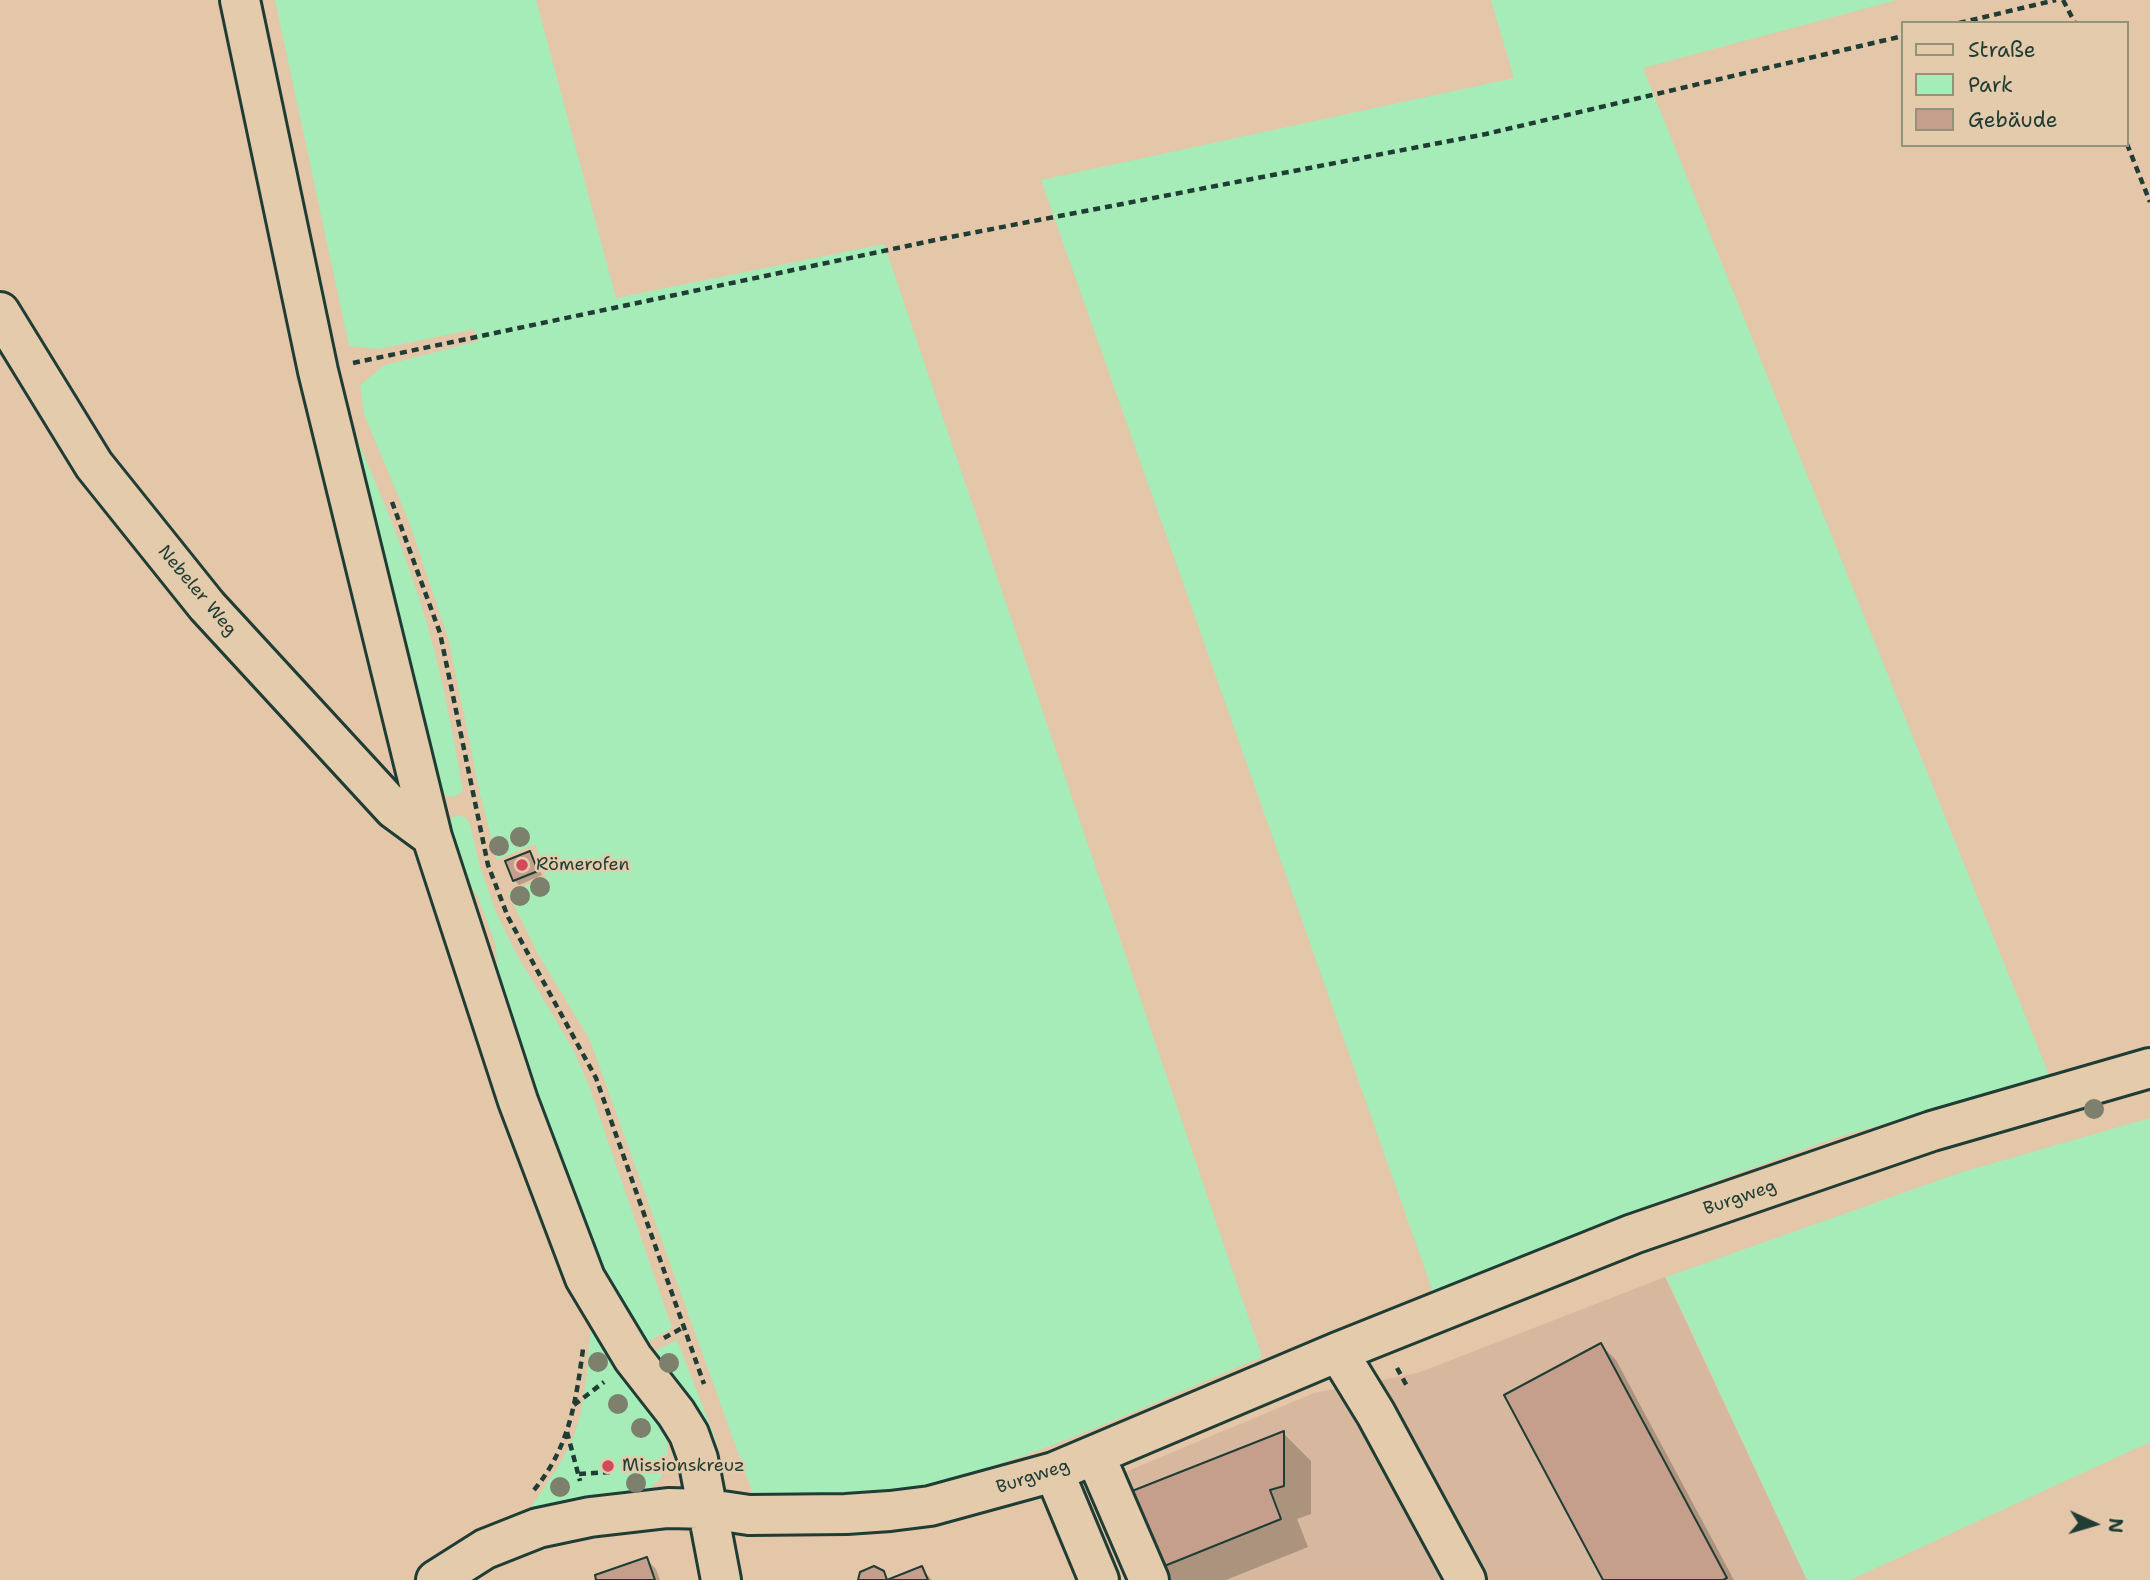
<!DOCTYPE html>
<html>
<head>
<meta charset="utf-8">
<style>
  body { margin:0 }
  #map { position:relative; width:2150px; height:1580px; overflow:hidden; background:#e4c6a9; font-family:"Shantell Sans",sans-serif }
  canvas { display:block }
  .legend { position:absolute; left:1901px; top:21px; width:228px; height:126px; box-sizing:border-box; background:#e3cbac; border:2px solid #95927c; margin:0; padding:9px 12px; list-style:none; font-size:21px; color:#1f3d34 }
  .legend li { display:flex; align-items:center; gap:14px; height:35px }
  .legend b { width:35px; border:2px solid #95927c }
  .north { position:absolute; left:2059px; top:1489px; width:70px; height:70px; -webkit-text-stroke:5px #e3cbac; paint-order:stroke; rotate:94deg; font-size:19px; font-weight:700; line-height:28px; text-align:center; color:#1f3d34 }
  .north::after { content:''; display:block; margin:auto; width:24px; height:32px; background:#1f3d34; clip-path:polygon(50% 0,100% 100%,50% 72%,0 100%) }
</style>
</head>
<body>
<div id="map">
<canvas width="2150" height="1580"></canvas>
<ul class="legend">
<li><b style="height:9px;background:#e3cbac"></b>Straße</li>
<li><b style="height:19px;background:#a6ecb8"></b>Park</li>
<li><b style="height:19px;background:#c59f8c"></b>Gebäude</li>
</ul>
<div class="north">N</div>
</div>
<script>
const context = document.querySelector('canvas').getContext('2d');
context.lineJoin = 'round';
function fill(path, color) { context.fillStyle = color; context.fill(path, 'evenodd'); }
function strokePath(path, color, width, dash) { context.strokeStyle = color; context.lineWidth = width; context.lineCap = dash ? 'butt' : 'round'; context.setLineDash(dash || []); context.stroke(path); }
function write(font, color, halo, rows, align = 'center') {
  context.font = font + ' "Shantell Sans",sans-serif'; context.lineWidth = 5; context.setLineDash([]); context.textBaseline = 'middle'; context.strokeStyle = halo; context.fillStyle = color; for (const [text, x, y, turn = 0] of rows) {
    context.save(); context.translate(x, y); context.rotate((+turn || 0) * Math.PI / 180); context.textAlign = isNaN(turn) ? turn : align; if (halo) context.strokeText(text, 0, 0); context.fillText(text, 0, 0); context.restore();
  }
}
const built = new Path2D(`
  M1665 1277 1807 1580H1132L1092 1486 1314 1393 1418 1373Z`);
const green = new Path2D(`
  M275 0H536L616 298 884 244 1262 1357C1152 1403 1041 1457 925 1486 871 1500 811 1498 755 1500L590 1040 538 954 508 893 546 877 535 844 497 860 480 794 449 641 409 522 364 414 360 385 385 365 479 341 474 329 379 349 349 346Z
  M1491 0H1897L1643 68 2050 1077 1838 1137 1634 1211 1433 1292 1041 180 1514 78Z
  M355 435C382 496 408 559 427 624 443 679 453 735 463 791L454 797 439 794 348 437Z
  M458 815 466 818 470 824 480 867 496 912 516 953 574 1051 589 1086 672 1328 644 1344 609 1288 588 1240 511 1026 497 968 496 946 478 897 460 872 448 827 452 818Z
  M2150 1118V1442L1850 1580H1807L1666 1277 1959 1173Z
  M591 1326 663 1426C673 1454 668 1488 633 1495 617 1498 600 1496 584 1498 563 1500 545 1506 526 1514 542 1490 561 1466 572 1440 587 1405 587 1363 591 1326Z
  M677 1340 719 1448 702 1417 649 1354Z`);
const shadow = new Path2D(`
  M530 853 534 858 542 875 519 885 514 880Z
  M1601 1345 1616 1360 1734 1580H1605Z
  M1283 1433 1311 1461V1514L1297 1519 1308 1547 1226 1580H1163L1153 1570Z
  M646 1559 656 1569 660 1580H598Z
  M921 1568 932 1580H891Z`);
const building = new Path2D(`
  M530 851 538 871 513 881 505 861Z
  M1601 1343 1727 1578 1723 1580H1603L1504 1395Z
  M1284 1431V1486L1270 1490 1281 1519 1152 1571 1122 1495Z
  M647 1557 655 1580H596L595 1575Z
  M874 1566 884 1571 887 1580 922 1566 928 1580H858L860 1572Z`);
const path = new Path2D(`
  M2063 0 2075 23
  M1959 23 2056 0
  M2127 144 2150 202
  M353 363 940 239 1486 134 1903 36
  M392 502 440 633 488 865 508 917 596 1078 704 1384
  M664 1338 684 1327
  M1397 1368 1408 1388
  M574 1405 604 1382
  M567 1432 580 1481
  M579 1474 612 1472
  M534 1490C569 1448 576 1402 583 1349`);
const minor = new Path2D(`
  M240 0 318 371 432 837 518 1101 585 1278 633 1358 676 1413 689 1434 698 1459 721 1580
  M0 312 94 465 207 606 394 809 432 837
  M1338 1352 1376 1414 1466 1580
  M1095 1455 1149 1580
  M1054 1472 1099 1580
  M436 1580 485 1549 538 1528 590 1517 668 1508 709 1509 749 1515 846 1514 890 1511 930 1506 1054 1472 1338 1352 1633 1234 1932 1131 2150 1068`);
const trees = [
  [520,837],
  [499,846],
  [540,887],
  [520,896],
  [2094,1109],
  [598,1362],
  [669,1363],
  [618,1404],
  [641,1428],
  [636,1483],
  [560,1487]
];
const markers = [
  [522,865,7,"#d1495b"],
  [608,1466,7,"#d1495b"]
];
const streetNames = [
  ["Nebeler Weg",197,591,50],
  ["Burgweg",1740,1198,-19],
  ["Burgweg",1033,1477,-18]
];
const poiNames = [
  ["Römerofen",536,865],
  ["Missionskreuz",622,1466]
];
fill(built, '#d7b89e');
fill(green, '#a6ecb8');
fill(shadow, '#0003');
fill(building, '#c59f8c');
strokePath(building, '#1f3d34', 2);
strokePath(minor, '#1f3d34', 44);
strokePath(path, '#1f3d34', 4.5, [7, 5]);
strokePath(minor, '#e3cbac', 38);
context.fillStyle = '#7c806c';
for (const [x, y] of trees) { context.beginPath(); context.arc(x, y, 10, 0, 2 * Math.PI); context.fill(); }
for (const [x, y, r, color] of markers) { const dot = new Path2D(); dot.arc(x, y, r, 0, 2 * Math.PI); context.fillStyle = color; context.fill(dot); strokePath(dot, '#e3cbac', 2.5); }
write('18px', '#1f3d34', '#e3cbac', streetNames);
write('18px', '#1f3d34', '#e3cbac', poiNames, 'left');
</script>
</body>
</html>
